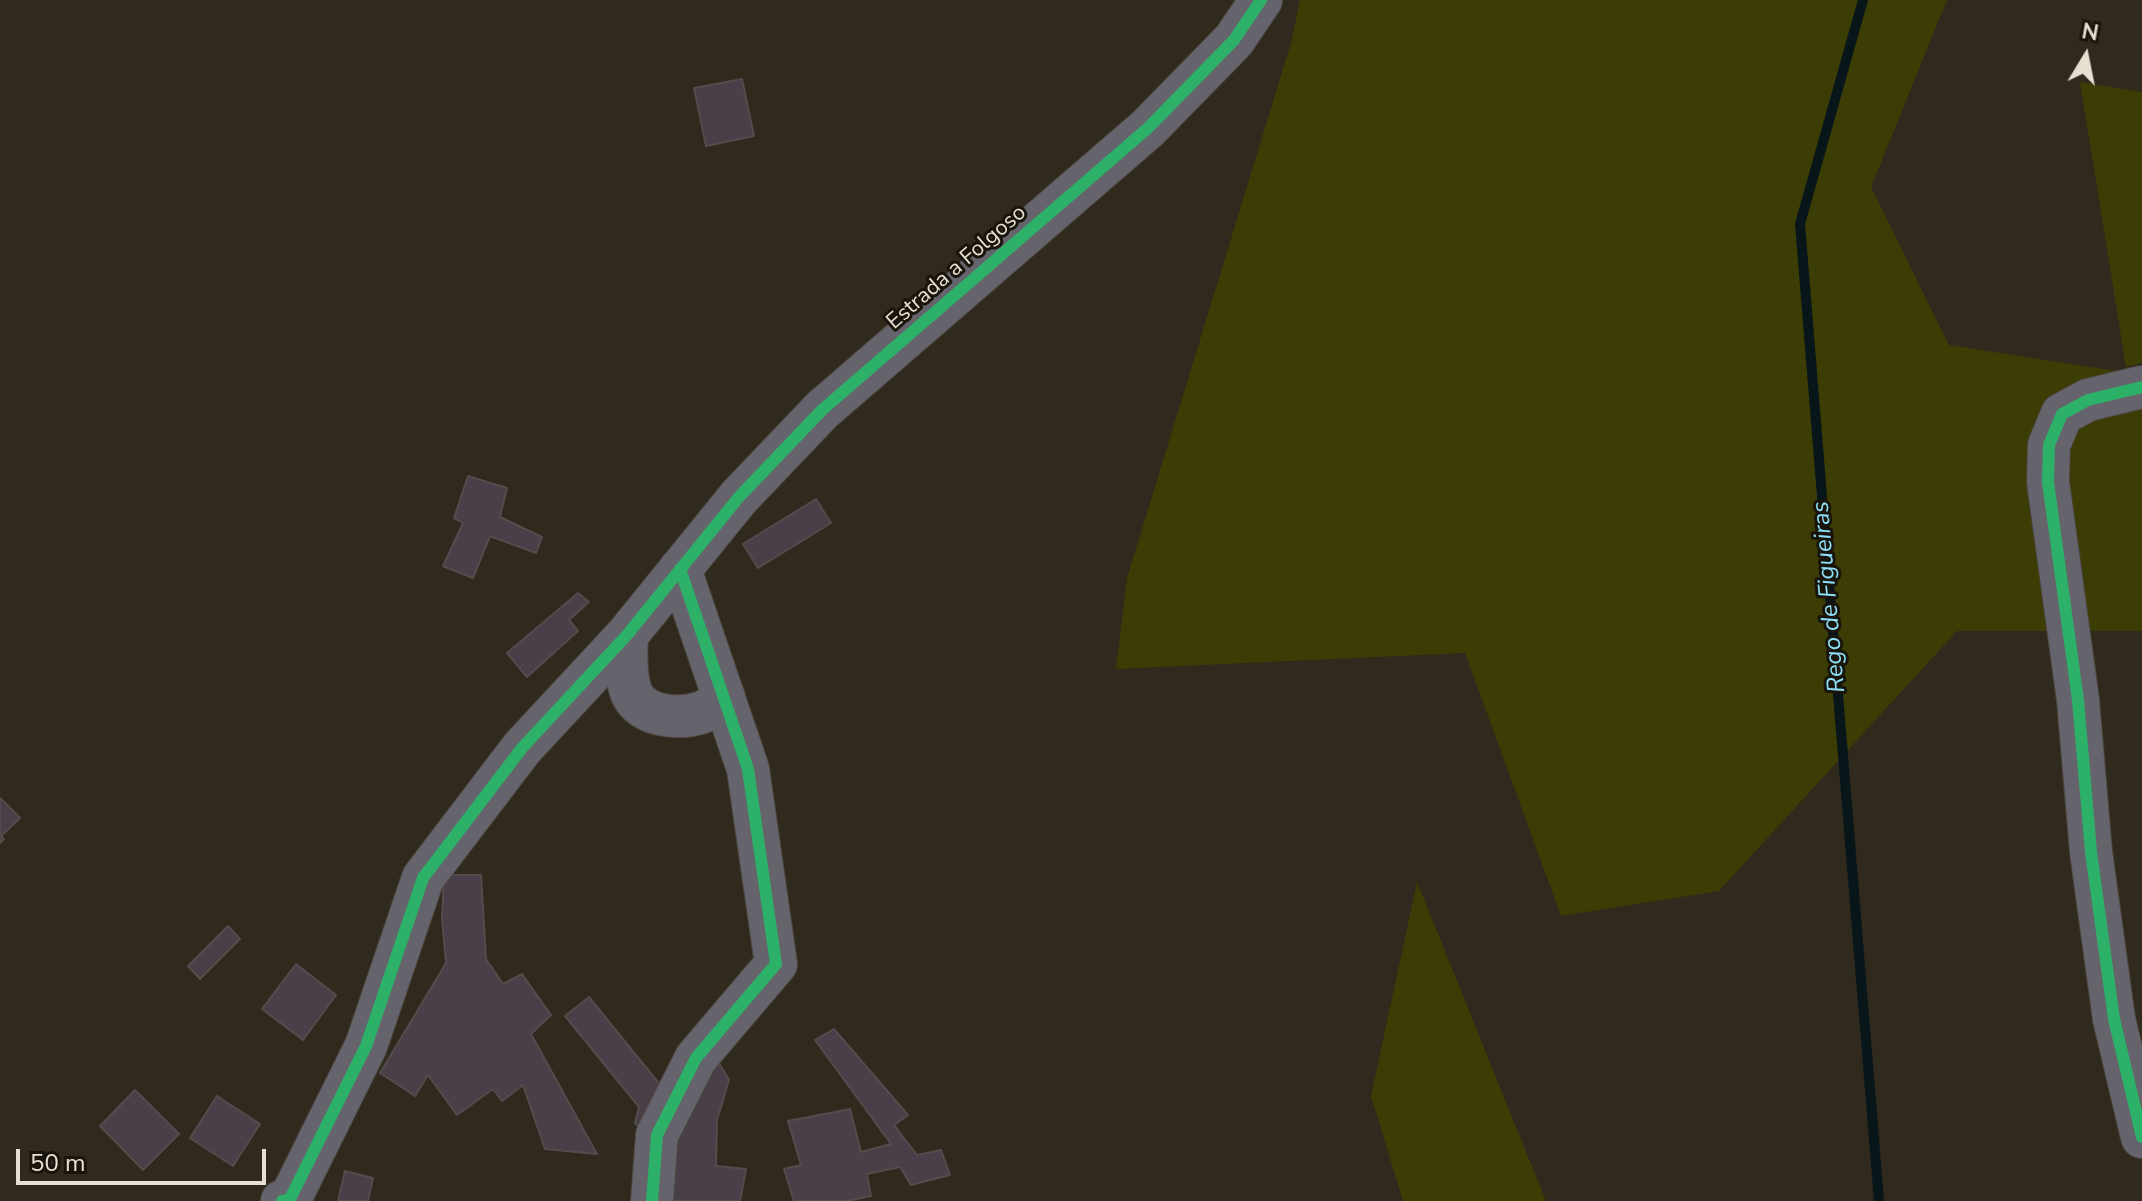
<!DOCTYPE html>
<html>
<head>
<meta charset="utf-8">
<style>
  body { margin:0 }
  #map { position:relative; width:2142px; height:1201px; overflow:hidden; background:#2f291e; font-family:"Nunito Sans",sans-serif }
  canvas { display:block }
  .north { position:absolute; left:2046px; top:16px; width:80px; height:80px; -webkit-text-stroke:6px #19140c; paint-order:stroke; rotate:10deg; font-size:22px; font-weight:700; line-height:32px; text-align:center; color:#e6dfd2 }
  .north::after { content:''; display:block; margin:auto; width:28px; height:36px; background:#e6dfd2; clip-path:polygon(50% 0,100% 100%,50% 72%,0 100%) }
  .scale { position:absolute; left:16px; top:1149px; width:250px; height:36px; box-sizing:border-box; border:4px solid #e6dfd2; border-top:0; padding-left:10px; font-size:24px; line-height:28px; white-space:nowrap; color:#e6dfd2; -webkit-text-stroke:6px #19140c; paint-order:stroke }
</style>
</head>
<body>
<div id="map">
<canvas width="2142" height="1201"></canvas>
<div class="north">N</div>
<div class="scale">50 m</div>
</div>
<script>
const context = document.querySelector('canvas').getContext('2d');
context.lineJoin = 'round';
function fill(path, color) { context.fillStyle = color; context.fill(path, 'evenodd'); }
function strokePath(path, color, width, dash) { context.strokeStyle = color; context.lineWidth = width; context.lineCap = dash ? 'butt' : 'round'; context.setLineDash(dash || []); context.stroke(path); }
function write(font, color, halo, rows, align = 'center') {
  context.font = font + ' "Nunito Sans",sans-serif'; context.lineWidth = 6; context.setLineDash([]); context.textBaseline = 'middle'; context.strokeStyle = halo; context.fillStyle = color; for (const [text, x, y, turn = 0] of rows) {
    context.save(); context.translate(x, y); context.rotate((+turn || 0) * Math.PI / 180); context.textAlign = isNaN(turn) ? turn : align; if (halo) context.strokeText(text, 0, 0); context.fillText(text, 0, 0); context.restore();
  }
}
const green = new Path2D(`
  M1300 0H1947L1871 187 1949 345 2142 375V631H1957L1719 891 1561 916 1465 653 1116 669 1127 578 1291 43Z
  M2080 82 2142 92V363L2126 367Z
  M1417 882 1546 1201H1403L1371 1096Z`);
const stream = new Path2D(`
  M1863 0 1800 224 1879 1201`);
const building = new Path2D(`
  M742 79 754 136 706 146 694 88Z
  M468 476 507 488 500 517 542 537 536 553 490 536 473 578 443 566 463 523 454 518Z
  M816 499 831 523 758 568 743 544Z
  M578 593 589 602 569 620 578 631 527 677 507 653Z
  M0 798 20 818 1 836 4 839 0 843Z
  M444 875H481L486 959 503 984 522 974 551 1015 531 1034 597 1154 545 1149 523 1085 502 1101 493 1089 457 1115 428 1075 415 1096 380 1073 446 963 442 919Z
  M228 926 240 939 200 979 188 966Z
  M296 964 336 995 303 1040 262 1009Z
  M589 997 661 1086 645 1133 635 1123 639 1107 565 1016Z
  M834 1029 908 1115 894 1125 917 1155 941 1150 950 1175 911 1185 900 1167 867 1174 871 1196 847 1201H794L784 1169 801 1165 788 1121 850 1109 861 1152 891 1144 815 1040Z
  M715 1056 729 1080 717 1120 716 1166 746 1169 740 1201H669L680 1118Z
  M135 1090 179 1134 143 1170 100 1126Z
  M217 1096 260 1124 233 1166 190 1138Z
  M345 1171 373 1178 368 1201H338Z`);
const minor = new Path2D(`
  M2142 387 2088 400 2062 414 2049 445 2048 482 2078 700 2091 852 2114 1019 2142 1137
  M627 635C626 653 625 675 631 692 641 718 681 720 703 712 710 709 718 702 724 697
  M282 1201 290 1199 366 1046 423 878 522 748 627 635 739 497 822 410 1148 128 1234 40 1261 0
  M652 1201 657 1135 696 1058 776 964 748 769 680 569`);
const cycleway = new Path2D(`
  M2142 387 2088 400 2062 414 2049 445 2048 482 2078 700 2091 852 2114 1019 2142 1137
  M282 1201 290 1199 366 1046 423 878 522 748 627 635 739 497 822 410 1148 128 1234 40 1261 0
  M652 1201 657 1135 696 1058 776 964 748 769 680 569`);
const streetNames = [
  ["Estrada a Folgoso",957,268,-41]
];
const waterNames = [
  ["Rego de Figueiras",1830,597,-95]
];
fill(green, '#3b3d04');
strokePath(stream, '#091619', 10);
fill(building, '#493f48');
strokePath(building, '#524d4c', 2);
strokePath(minor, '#4b453c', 44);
strokePath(minor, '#65646c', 42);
strokePath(cycleway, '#2db169', 12);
write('22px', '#e6dfd2', '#19140c', streetNames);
write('italic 24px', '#8ee1f8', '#19140c', waterNames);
</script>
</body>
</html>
